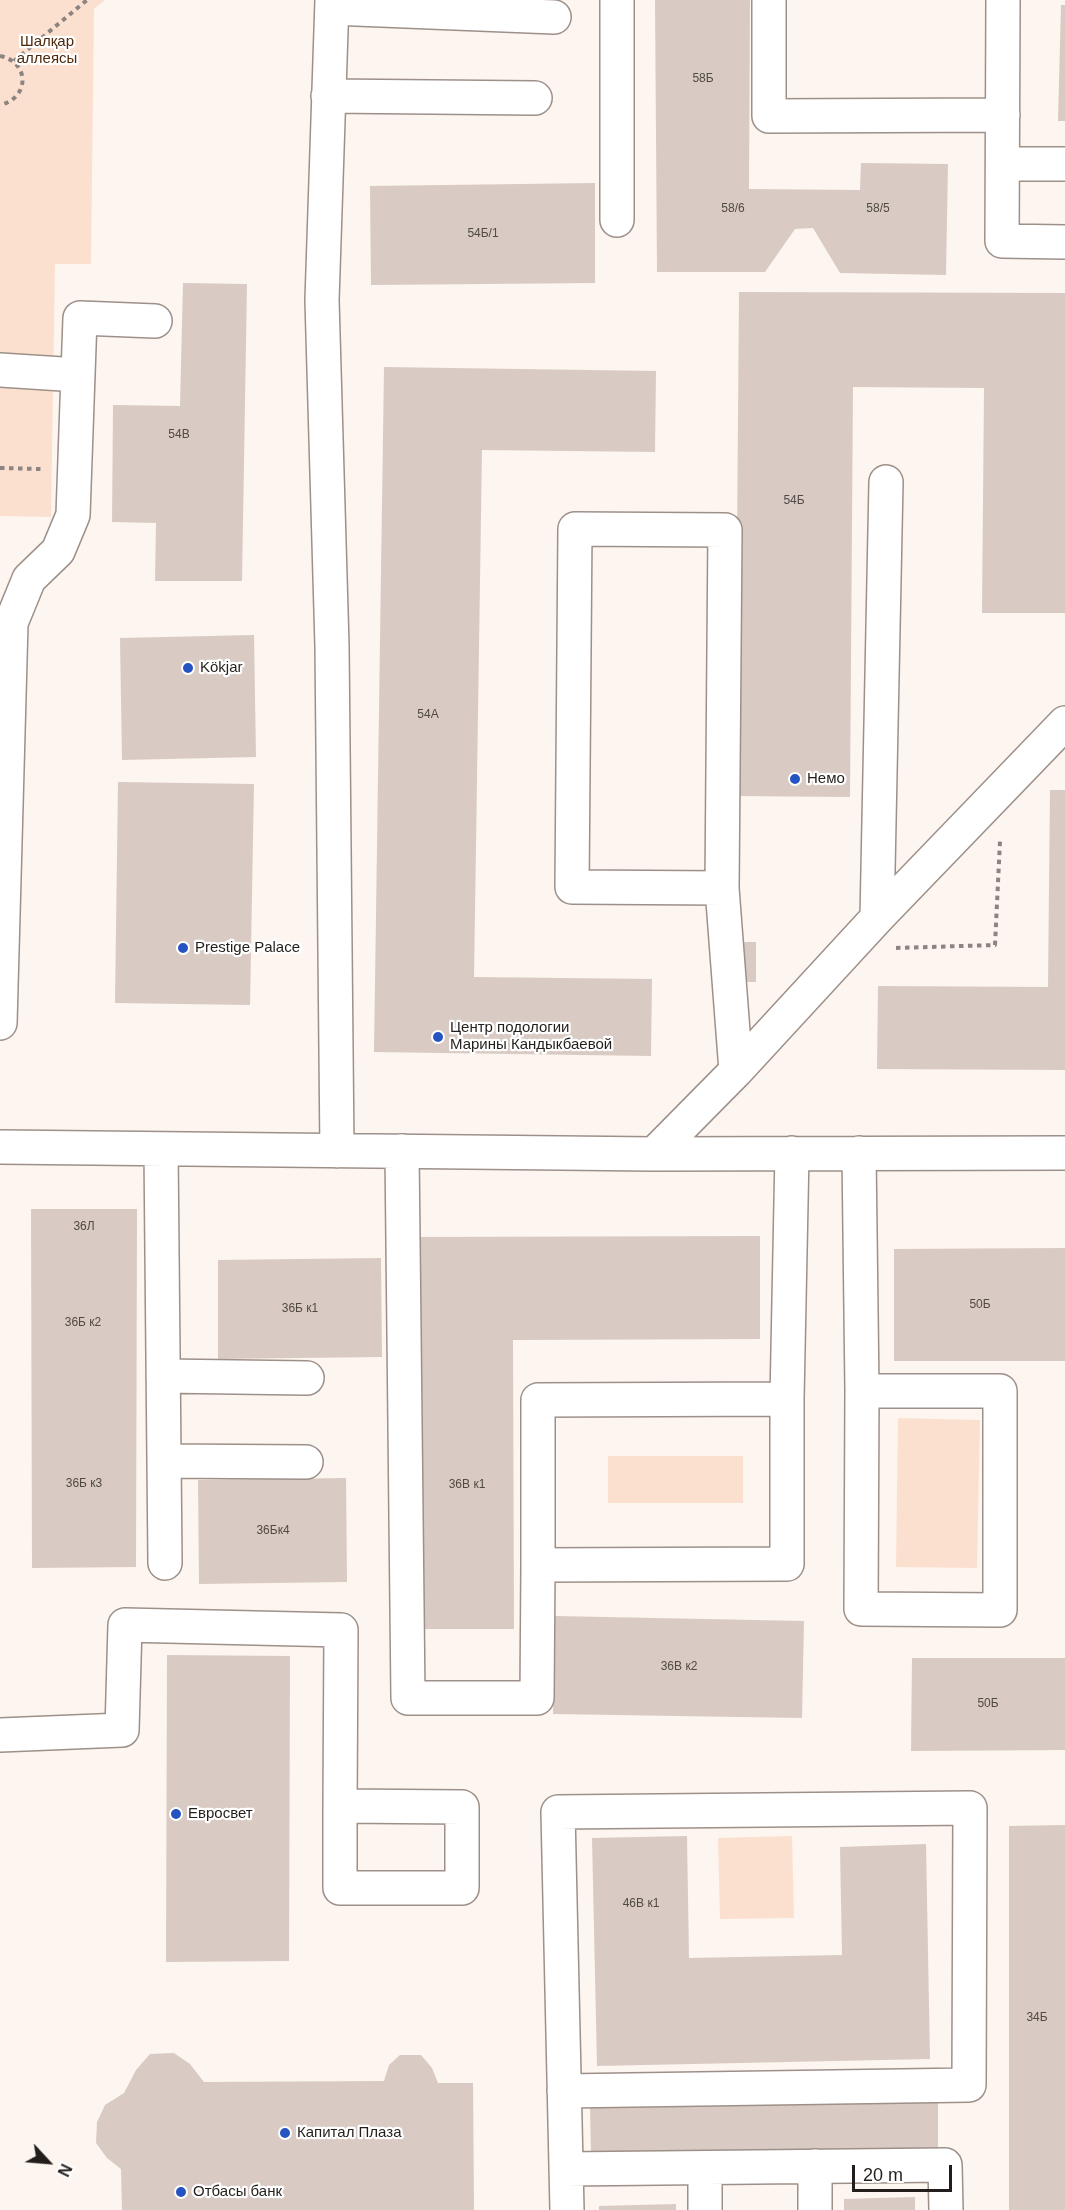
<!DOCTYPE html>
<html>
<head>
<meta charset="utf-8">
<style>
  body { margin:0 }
  #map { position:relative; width:1065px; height:2210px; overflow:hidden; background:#fdf5ef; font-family:Arial,sans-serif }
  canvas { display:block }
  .north { position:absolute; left:18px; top:2132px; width:60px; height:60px; -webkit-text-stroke:4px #fff; paint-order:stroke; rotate:116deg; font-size:16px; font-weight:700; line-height:24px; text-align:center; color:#231e1b }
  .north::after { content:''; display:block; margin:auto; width:21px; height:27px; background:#231e1b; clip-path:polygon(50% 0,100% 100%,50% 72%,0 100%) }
  .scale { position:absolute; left:852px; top:2165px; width:100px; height:27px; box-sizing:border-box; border:3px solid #231e1b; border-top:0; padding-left:8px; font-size:18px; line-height:21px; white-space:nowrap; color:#231e1b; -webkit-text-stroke:4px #fff; paint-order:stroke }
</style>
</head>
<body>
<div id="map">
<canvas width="1065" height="2210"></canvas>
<div class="north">N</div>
<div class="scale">20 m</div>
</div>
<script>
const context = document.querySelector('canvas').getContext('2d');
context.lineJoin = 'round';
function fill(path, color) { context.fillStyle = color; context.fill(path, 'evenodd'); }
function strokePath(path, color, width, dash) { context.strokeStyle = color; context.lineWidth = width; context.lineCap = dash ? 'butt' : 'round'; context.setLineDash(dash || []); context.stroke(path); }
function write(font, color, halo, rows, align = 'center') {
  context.font = font + ' Arial,sans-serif'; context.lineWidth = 4.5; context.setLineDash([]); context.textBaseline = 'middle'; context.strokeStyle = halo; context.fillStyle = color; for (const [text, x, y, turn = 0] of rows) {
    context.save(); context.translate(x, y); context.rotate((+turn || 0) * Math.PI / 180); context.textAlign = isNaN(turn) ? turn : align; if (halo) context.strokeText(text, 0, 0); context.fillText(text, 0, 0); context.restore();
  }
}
const green = new Path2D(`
  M0 0H105L94 9 91 264H55L51 517 0 516Z
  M898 1418 980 1420 977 1568 896 1567Z
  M608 1456H743V1503H608Z
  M792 1836 794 1918 720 1919 718 1838Z`);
const building = new Path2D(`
  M655 0H750L749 189 860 190 861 163 948 164 946 275 840 273 813 228 795 229 765 272H657Z
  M1061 5H1065V121H1058Z
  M595 183V283L371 285 370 186Z
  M183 283 247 284 242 581H155L156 523 112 522 113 405 180 406Z
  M739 292 1065 293V613H982L984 388 853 387 850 797 735 796Z
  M384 367 656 371 655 452 482 450 474 977 652 979 651 1056 374 1052Z
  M254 635 256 757 122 760 120 638Z
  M118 782 254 784 250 1005 115 1003Z
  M1050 790H1065V1070L877 1069 878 986 1048 987Z
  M735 942H756V982H735Z
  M31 1209H137L136 1567 32 1568Z
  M760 1236V1339L513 1340 514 1629H421L419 1237Z
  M1065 1248V1361H894V1249Z
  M381 1258 382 1357 218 1359V1260Z
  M346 1478 347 1582 199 1584 198 1480Z
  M555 1616 804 1621 802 1718 553 1714Z
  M167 1655 290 1656 289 1961 166 1962Z
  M912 1658H1065V1750L911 1751Z
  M1065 1825V2210H1009V1826Z
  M687 1836 689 1958 842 1955 840 1847 926 1844 930 2059 597 2066 592 1838Z
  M174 2053 190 2064 204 2082 384 2081 389 2065 400 2055H421L432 2068 438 2083H473L474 2210H122L121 2169 107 2158 96 2143 97 2122 105 2105 124 2093 136 2070 150 2054Z
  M938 2101V2148L591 2154 590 2107Z
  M915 2197V2210H844V2199Z
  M676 2204V2210H599V2206Z`);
const path = new Path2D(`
  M0 56C30 62 30 98 0 105
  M14 61 87 0
  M0 468 41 469
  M896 948 995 945 1000 841`);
const minor = new Path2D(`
  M332 0 322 300 332 646 337 1151
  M617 0V220
  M769 0V116L1003 115
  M1003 0 1002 241 1065 242
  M332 8 554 17
  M328 96 535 98
  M1003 164H1065
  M0 370 78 375
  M575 529 725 530 722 888 572 887Z
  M722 888 736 1071
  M877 918 886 482
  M0 1023 11 623 29 579 58 551 73 515 80 318 155 321
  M0 1147 654 1154 1065 1153
  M161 1149 165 1563
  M402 1151 408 1698H537L538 1565
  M859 1153 862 1391
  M654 1154 736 1071 877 918 1065 723
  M163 1376 307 1378
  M862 1391H1000V1610L861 1609Z
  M787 1399 538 1400V1565L787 1564V1399L792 1153
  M164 1461 306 1462
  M0 1735 122 1730 125 1625 341 1630 340 1806
  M340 1806 462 1807V1888H340Z
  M564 2091 969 2085 970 1808 558 1812 567 2210
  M566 2169 945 2165 946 2210
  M705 2210V2168
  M815 2210V2166`);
const markers = [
  [188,668,6,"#2554c2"],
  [795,779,6,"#2554c2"],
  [183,948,6,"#2554c2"],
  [438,1037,6,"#2554c2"],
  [176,1814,6,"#2554c2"],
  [285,2133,6,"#2554c2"],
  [181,2192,6,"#2554c2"]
];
const numberNames = [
  ["58Б",703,79],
  ["58/6",733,209],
  ["58/5",878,209],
  ["54Б/1",483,234],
  ["54В",179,435],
  ["54Б",794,501],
  ["54А",428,715],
  ["36Л",84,1227],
  ["50Б",980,1305],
  ["36Б к1",300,1309],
  ["36Б к2",83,1323],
  ["36Б к3",84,1484],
  ["36В к1",467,1485],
  ["36Бк4",273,1531],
  ["36В к2",679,1667],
  ["50Б",988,1704],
  ["46В к1",641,1904],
  ["34Б",1037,2018]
];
const parkNames = [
  ["Шалқар",47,42],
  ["аллеясы",47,59]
];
const poiNames = [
  ["Kökjar",200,668],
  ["Немо",807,779],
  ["Prestige Palace",195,948],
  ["Центр подологии",450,1028],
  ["Марины Кандыкбаевой",450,1045],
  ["Евросвет",188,1814],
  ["Капитал Плаза",297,2133],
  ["Отбасы банк",193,2192]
];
fill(green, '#fce0cf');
fill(building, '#d9cbc3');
strokePath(minor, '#9d9089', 36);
strokePath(path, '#8b8480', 4, [4.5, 4.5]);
strokePath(minor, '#fff', 33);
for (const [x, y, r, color] of markers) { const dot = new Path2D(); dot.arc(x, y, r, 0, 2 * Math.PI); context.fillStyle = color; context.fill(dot); strokePath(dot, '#fff', 2); }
write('12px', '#504945', null, numberNames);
write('15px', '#4f290c', '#fff', parkNames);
write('15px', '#231e1b', '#fff', poiNames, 'left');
</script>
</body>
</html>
